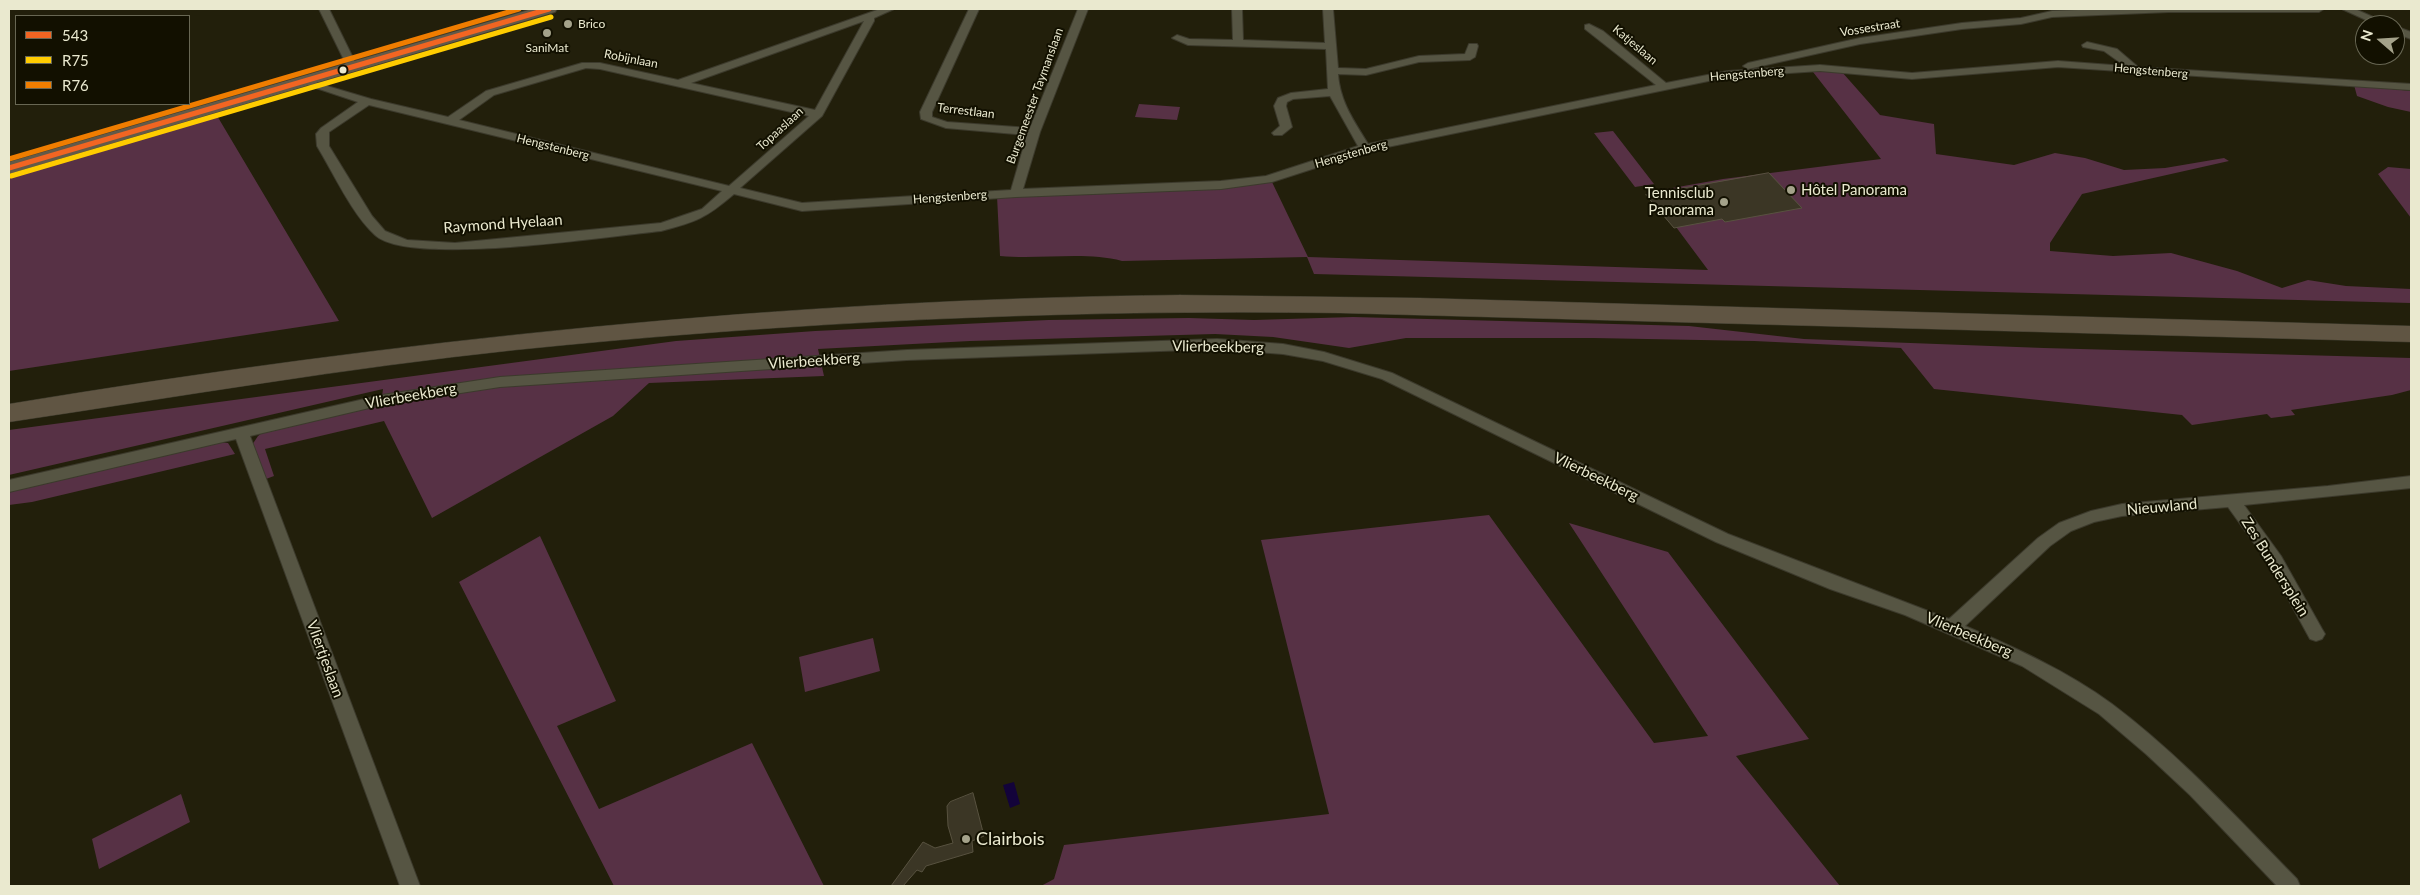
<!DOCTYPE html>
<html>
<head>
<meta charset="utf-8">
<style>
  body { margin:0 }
  #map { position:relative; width:2420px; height:895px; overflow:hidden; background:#221f0b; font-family:Lato,sans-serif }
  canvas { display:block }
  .frame { position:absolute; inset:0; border:10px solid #eae9cf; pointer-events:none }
  .legend { position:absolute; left:15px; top:15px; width:175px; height:90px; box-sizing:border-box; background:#121000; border:1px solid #686753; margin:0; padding:6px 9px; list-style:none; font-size:15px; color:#eae9cf }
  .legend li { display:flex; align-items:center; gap:10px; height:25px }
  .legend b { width:25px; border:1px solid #686753 }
  .north { position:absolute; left:2355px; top:15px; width:50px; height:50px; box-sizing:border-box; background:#121000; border:1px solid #686753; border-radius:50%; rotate:289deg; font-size:14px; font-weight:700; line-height:20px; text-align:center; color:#eae9cf }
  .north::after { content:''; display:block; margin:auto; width:18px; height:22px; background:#a4a28a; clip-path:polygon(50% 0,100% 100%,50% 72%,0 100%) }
</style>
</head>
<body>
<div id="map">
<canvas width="2420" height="895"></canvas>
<div class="frame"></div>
<ul class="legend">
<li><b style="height:6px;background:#f26522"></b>543</li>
<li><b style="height:6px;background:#fc0"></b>R75</li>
<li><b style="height:6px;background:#ef7d00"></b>R76</li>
</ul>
<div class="north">N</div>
</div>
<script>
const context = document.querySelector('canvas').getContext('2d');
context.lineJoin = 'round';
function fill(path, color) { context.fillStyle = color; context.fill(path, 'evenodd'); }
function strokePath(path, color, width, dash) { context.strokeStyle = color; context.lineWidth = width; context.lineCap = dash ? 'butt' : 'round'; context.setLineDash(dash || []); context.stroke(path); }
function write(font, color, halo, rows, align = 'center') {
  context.font = font + ' Lato,sans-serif'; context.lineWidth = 4; context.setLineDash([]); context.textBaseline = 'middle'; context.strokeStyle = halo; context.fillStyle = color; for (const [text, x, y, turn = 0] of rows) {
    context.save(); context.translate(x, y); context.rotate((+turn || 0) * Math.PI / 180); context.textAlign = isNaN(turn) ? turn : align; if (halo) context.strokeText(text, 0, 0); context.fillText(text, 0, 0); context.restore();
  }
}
const green = new Path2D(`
  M1813 72H1842L1880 115 1934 124 1936 154 2014 165 2055 153 2085 158 2124 170 2165 168 2224 158 2229 161 2082 194 2050 243V251L2113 256 2171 253 2237 271 2282 288 2308 280 2346 286 2411 289V303L1314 274 1307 257 1122 261C1085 251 1039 260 1000 256L997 196 1272 182 1308 257 1708 270 1650 192 1723 179 1881 159Z
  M2354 85 2411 91V112L2388 107 2357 96Z
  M1139 104 1180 107 1177 120 1135 117Z
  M216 114 339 321 9 371V172Z
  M1613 131 1654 184 1635 187 1594 133Z
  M2388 167 2411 169V218L2378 174Z
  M1353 317 1689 326 1804 339 2044 348 2411 358V390L2392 395 2291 410 2295 415 2271 418 2267 414 2192 425 2182 415 1934 389 1901 348 1754 341 1593 338H1406L1349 348 1273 337 1215 334 970 341 818 349 824 376 649 383 613 416 432 518 384 421 265 449 274 476 266 479 252 445 258 436 267 429 381 405 383 389 9 475V430L676 341 815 331 1048 320 1189 318 1254 320Z
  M213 442 228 443 235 454 32 502 9 505V490Z
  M1489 515 1654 743 1708 736 1569 523 1668 552 1809 739 1736 756 1840 886H1041L1054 879 1064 845 1329 814 1261 540Z
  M540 536 616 701 557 726 599 809 752 743 824 886H614L459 582Z
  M873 638 880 671 805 692 799 657Z
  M181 794 190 822 99 869 92 839Z`);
const water = new Path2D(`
  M1014 782 1020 804 1010 808 1003 785Z`);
const building = new Path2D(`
  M1769 173 1802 208 1725 222 1722 219 1674 228 1646 195Z
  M973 793 984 836 972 841 973 852 926 866 922 872 917 870 903 886H891L923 842 935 848 953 843 948 826 947 806 950 802Z`);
const street = new Path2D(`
  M319 9H329L357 66 356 68 352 69 347 66Z
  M880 9H894L874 18V21L822 116 740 188 802 203 1011 190 1027 135 946 128 921 119 920 112 969 9H979L932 112V117L947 122 1030 128 1078 9H1088L1040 132 1023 189 1221 181 1266 176 1358 146 1330 96 1293 99 1287 102 1286 106 1292 127 1282 135H1274L1272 133 1280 126 1274 106 1278 98 1291 93 1328 89 1326 49 1188 45 1172 38 1177 35 1189 39 1233 40 1232 9H1242L1243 40 1325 43 1323 9H1333L1338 68 1366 69 1419 56 1465 54 1469 44H1477L1478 46 1475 57 1470 60 1419 62 1366 75 1338 74C1340 102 1354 121 1368 144L1656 85 1585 29V25L1589 24 1603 31 1666 83 1728 71 1820 65 1912 73 2058 61 2125 66 2104 51 2083 47 2082 45 2087 42 2117 49 2138 67 2411 84V90L2058 67 1912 79 1820 71 1728 77 1368 151 1272 182 1221 189 1016 197 802 211 734 194C706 218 696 222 661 231 609 236 409 267 375 235 352 214 334 174 317 146L316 134 321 128 358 102 295 81 300 78 371 99 448 117 486 91 582 63H600L678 80ZM864 21 815 110 691 83ZM586 68 600 69 809 116 729 186 459 120 494 95ZM369 105 722 191 702 209 661 223 455 243 407 240 385 231 372 216 329 146V132Z
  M2103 9H2324L2319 12H2169L2052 17 2021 24 1962 29 1860 44 1748 69 1743 66 1748 63 1860 38 1962 23 2021 18 2052 11Z
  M2342 9H2355L2391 25H2377Z
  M2395 26 2411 32V39L2395 33Z
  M1217 339 1283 344 1324 352 1392 373 1728 534 1949 619 2038 538 2059 523 2091 511 2122 504 2328 486 2411 476V488L2244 505 2281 556 2322 629 2325 634 2322 639 2316 641 2310 639 2269 564 2228 507 2122 516 2094 522 2071 531 2050 546 1965 626C2016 648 2067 671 2112 704 2180 755 2238 819 2297 879L2300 886H2277L2190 795 2146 754 2099 714 2022 666 1905 615 1830 589 1716 542 1382 379 1323 361 1283 354 1217 349 907 360 500 387 382 405 250 436 420 886H400L236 439 9 492V480L382 395 500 377 907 350Z`);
const primary = new Path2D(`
  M532 9H557L555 12 9 174V162Z`);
const highway = new Path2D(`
  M1180 295 1420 298 2411 326V342L1340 313C1064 309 789 322 515 350 345 368 177 397 9 422V404C397 340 786 299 1180 295Z`);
const bus1 = new Path2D(`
  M9 168 549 9`);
const bus2 = new Path2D(`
  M11 176 551 17`);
const bus3 = new Path2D(`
  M9 159 519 9`);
const markers = [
  [568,24,5,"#a4a28a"],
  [547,33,5,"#a4a28a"],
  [343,70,4.5,"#eae9cf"],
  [1791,190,5,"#a4a28a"],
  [1724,202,5,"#a4a28a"],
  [966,839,5,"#a4a28a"]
];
const farPoinames = [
  ["Brico",578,24],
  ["SaniMat",547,48,"center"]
];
const farStreetnames = [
  ["Vossestraat",1870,28,-9],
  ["Katjeslaan",1635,45,40],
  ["Robijnlaan",631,59,11],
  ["Hengstenberg",2151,71,5],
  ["Hengstenberg",1747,74,-5],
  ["Burgemeester Taymanslaan",1035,96,-70],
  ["Terrestlaan",966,111,7],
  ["Topaaslaan",780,129,-42],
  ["Hengstenberg",553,147,14],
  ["Hengstenberg",1351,154,-16],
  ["Hengstenberg",950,197,-4]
];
const poiNames = [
  ["Hôtel Panorama",1801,190],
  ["Tennisclub",1714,193,"right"],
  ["Panorama",1714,210,"right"]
];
const streetNames = [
  ["Raymond Hyelaan",503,224,-4],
  ["Vlierbeekberg",1218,347,1],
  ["Vlierbeekberg",814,361,-4],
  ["Vlierbeekberg",411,396,-10],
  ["Vlierbeekberg",1596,477,26],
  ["Nieuwland",2162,507,-5],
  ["Zes Bundersplein",2275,567,58],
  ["Vlierbeekberg",1969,635,23],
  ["Vliertjeslaan",325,659,70]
];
const nearPoinames = [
  ["Clairbois",976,839]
];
fill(green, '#573145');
fill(water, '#13033a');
fill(building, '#3b3625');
strokePath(building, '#585240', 1);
strokePath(street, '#3c3a2c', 2);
strokePath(primary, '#3c3a2c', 2);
strokePath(highway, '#3c3a2c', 1);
fill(street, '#565543');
fill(primary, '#635a49');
fill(highway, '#605543');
strokePath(bus1, '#f26522', 5);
strokePath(bus2, '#fc0', 5);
strokePath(bus3, '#ef7d00', 5);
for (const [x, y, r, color] of markers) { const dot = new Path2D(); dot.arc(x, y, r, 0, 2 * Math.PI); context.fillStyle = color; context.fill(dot); strokePath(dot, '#121000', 2); }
write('12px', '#eae9cf', '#121000', farPoinames, 'left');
write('12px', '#eae9cf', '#121000', farStreetnames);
write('15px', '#eae9cf', '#121000', poiNames, 'left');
write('15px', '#eae9cf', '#121000', streetNames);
write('18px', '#eae9cf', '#121000', nearPoinames, 'left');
</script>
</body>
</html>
